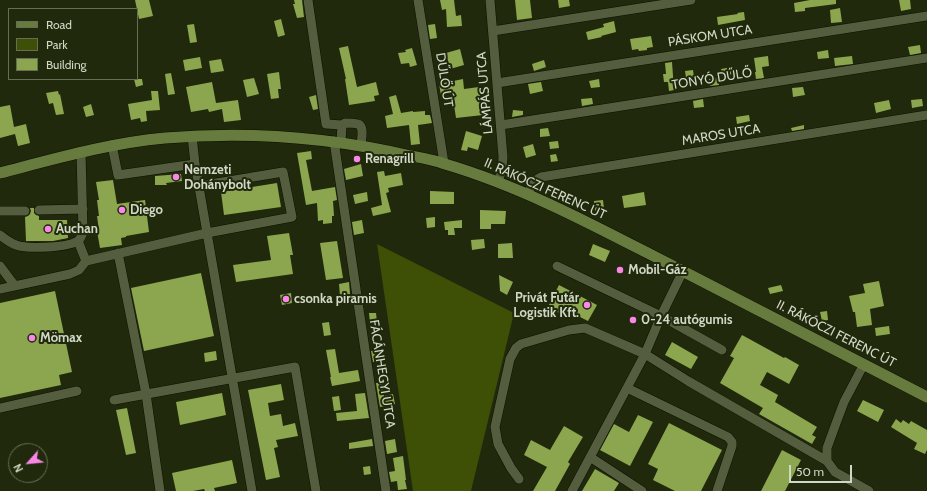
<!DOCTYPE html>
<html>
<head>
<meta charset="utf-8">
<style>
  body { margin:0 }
  #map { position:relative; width:927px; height:491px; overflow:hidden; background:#20290b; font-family:Cabin,sans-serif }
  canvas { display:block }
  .legend { position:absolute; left:8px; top:8px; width:130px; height:72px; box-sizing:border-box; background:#20290b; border:1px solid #666f55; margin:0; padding:5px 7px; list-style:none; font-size:12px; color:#d0d7c5 }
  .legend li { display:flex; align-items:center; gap:8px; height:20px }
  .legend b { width:20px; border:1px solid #666f55 }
  .north { position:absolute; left:8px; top:443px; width:40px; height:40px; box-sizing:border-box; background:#20290b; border:1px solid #666f55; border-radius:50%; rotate:243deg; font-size:11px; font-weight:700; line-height:16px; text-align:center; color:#d0d7c5 }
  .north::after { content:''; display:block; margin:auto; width:14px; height:18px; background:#fa87e8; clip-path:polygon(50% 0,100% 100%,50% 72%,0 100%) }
  .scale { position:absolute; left:789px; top:465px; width:63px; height:18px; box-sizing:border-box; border:2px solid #d0d7c5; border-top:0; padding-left:5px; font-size:12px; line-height:14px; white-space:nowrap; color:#d0d7c5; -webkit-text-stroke:3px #20290b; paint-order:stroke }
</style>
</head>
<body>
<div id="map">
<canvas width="927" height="491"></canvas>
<ul class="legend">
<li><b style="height:5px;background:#687b3e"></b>Road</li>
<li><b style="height:11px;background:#3e4f06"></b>Park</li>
<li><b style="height:11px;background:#8ca64f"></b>Building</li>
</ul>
<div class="north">N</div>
<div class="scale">50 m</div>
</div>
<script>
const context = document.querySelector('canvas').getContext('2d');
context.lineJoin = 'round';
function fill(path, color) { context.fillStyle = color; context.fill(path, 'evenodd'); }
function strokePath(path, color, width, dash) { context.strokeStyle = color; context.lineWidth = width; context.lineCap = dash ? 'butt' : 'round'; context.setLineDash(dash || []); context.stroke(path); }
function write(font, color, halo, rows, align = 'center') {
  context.font = font + ' Cabin,sans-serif'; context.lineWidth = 4; context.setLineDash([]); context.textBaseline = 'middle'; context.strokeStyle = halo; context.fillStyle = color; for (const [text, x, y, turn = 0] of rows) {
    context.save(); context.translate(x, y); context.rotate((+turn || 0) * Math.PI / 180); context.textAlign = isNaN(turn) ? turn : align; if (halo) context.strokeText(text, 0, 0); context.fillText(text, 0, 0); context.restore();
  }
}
const green = new Path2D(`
  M377 244 514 313 471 491H413Z`);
const building = new Path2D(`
  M135 0H149L153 16 139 19Z
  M294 0H302L304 17 297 18 293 4H295Z
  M440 0H454L456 16 461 15 462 26 447 27 446 9 442 10Z
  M515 0H530L532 18 517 20Z
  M558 0H569L570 6 559 8Z
  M810 0H836V4L805 8V11L795 12 794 3Z
  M899 0H910L911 9 901 11Z
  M840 8 842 22 831 23 830 10Z
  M744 12 745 20 718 25 717 17 738 14 737 13Z
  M281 19 285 35 278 37 274 21Z
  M614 21 616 32 601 36 602 37 588 40 586 32 604 27 603 24Z
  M194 24 197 42 190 43 187 25Z
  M435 24 437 38 430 39 428 25Z
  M651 36 653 47 647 48V50L639 51 638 49 632 50 630 39Z
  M920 45 921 53 910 55 908 47Z
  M348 46 357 87 376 82 379 95 374 96 375 101 349 105 345 79H346L339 48Z
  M412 48 417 65 410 67 409 63 401 64 398 53 406 52 405 50Z
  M460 49 464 65 450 69 446 53Z
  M828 50 829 58 818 59 817 52Z
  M768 56 769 66 762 67 764 78 756 79 755 72H756L754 58Z
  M852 56 853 64 835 66 834 58Z
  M200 57 202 68 185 71 183 60Z
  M221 59 224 71 211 73 209 61Z
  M544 60 546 67 534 71 532 64Z
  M672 62 674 90 669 91 668 82H664L663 74H666L665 63Z
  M732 67 733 74 722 76 721 69Z
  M693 70 694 77 686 78 685 71Z
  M279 72 281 89H278L279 98 271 99 267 74Z
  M171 73 175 94 168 95 165 74Z
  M254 78 259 94 247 97 243 80Z
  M718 78 719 85 710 86 709 79Z
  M134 79H142L143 85 136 87Z
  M463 79 464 89 479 87 483 115 456 118 452 92 441 95 439 84Z
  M599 79 600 87 591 88 589 81Z
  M212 82 216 103 238 100 241 120 224 122 222 109 209 112 208 109 191 112 186 87Z
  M541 82 543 91 530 94 528 84Z
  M803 87 805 95 793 97 792 88Z
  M58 91 59 95 60 94 64 114 56 115 53 103 49 104 46 93Z
  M151 91H158L160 110 146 111 147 121 141 122 140 118 131 120 128 104 152 100Z
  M316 95 318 109 313 110 309 97Z
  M396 95 401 113 413 111V112L425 111V115H430L432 123 418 125 420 144 411 145 409 125 387 128 385 116 393 114 389 97Z
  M592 98 593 104 582 106 581 99Z
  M703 99 704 107 694 108 693 101Z
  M922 99 923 106 912 108 911 100Z
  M889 100 891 109 876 113 874 103Z
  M91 104 94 115 86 117 83 107Z
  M10 105 14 127 26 124 30 143 18 146 15 134 0 138V107Z
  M513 110 523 111V115L512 117Z
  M749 115 750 121 737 124 736 117Z
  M804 125V129L792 131 791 128Z
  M548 128 550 136 540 137V129Z
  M466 131 482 136 478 150 468 147 467 151 461 150Z
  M558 141 559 148 550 149 549 142Z
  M533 144 536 155 526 158 523 147Z
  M311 151 312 159 306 160 312 191 335 187 337 200 333 201 334 216H332V223L323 224V220L318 221 317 203 306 205 297 153Z
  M556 154 558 161 551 162 550 155Z
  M361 164 363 176 346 180 344 169Z
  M384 171 385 176 401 173 403 185 388 188 389 192 386 193 391 212 373 216 371 208 382 205 377 172Z
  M181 174 182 181 166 183 167 185H155V176Z
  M113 180 117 204 145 200 149 232 126 236V237L121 238 122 245 100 248 97 231H99L97 216H99L97 200H99L96 182Z
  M277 183 281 207 224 215 221 192Z
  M430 191 454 192V204H430Z
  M367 192 368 201 355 204 353 195Z
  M644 192 646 205 624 208 622 196Z
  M603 200 604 209 595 211 594 201Z
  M30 208H34V213L36 215 39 216V220H67L68 238 53 241H26L25 217 28 216 30 214 31 211Z
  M480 210 506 211 505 224H491V229H480Z
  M435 217V227L427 228 426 218Z
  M362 220 364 233 354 235 352 222Z
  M462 220V228H454L455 235H448V230H445L444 222Z
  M289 233 293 255H290L293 274 236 282 233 265 271 260 267 236Z
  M484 239 485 248 472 250 471 240Z
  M337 241 343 278 326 280 320 243Z
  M512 243 513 258H498V244Z
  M593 244 610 251 605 262 589 255Z
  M201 273 214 336 144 351 131 288Z
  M499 275 513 282 507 295 500 291Z
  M879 281 884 306 870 309 872 325 857 327 855 312H853L849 296 865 293 863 284Z
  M349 282 350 294 340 296 339 284Z
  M559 285 597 305 588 321 562 308 559 313 548 307Z
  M781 285 783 291 770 294 768 288Z
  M55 291 72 372 59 375 61 385 0 398V303Z
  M291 293 292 303 282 305 280 295Z
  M827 311 828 320 822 321 820 312Z
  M369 313H376L377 322 370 323Z
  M329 322 331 335 324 336 322 323Z
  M889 326 890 334 876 336 875 328Z
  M742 335 784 358 785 357 799 365 789 384 767 372 760 385 778 395 775 402 817 427 812 435 816 437 812 444 759 414 763 408 720 383 734 358 730 356Z
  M672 342 698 357 691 369 665 355Z
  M335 349 339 373 358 370 360 381 332 386 330 377H331L326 350Z
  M381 350 382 360 373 362 371 351Z
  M216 351 217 360 205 362 204 353Z
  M376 383H382L384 396 393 394 395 404 380 407Z
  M281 384 284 400 268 403 270 416 281 414 283 426 295 423 298 436 276 440 278 447 274 448 280 477 266 480 248 390Z
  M222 393 226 415 180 425 176 402Z
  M365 393 369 418 337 421 336 413 357 411 355 394Z
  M339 396 341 410 334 411 332 397Z
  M863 400 884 410 878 422 857 411Z
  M127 408 136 453 126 455 116 410Z
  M638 415 653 422 630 466 600 450 614 424 629 432Z
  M896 419 901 423 903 420 909 424 911 421 927 430V450L925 454 914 449 917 443 891 427Z
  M669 423 722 450 701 491H675L653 480 658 469 648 464Z
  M564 426 583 437 568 462 570 464 555 491H533L547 467 524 455 531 440 550 450Z
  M372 439 373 446 349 449V443Z
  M395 439 397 452 387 454 385 441Z
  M782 450 801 460 785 491H761Z
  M403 456 406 480H405L407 489 398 490 397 481 391 482 389 472 395 471 393 458Z
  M232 460 237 483 214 488 215 491H205L204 489 193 491H176L172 473Z
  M370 466 371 474 364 475 363 467Z
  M595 469 619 483 614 491H582Z`);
const minor = new Path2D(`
  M308 0 326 124 342 125
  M418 0 444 163
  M490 0 503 157 502 169 498 182
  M493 31 691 0
  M497 83 927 16
  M501 125 927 58
  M192 136 195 164 252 491
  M334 141 386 491
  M341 142 342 125 345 123C349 123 354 123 358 124 365 127 361 140 361 146
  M112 145 118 175 195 164
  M528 194C531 186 533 181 541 177L927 115
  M39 210 83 209
  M0 211H25
  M0 235C5 239 11 243 16 245 27 249 70 248 79 240 81 238 82 235 83 232L81 152
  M78 241 86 261
  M118 253 146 394 160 491
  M0 266 15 286
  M557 266 661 316 722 350
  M0 289 70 274 79 270 86 261 207 233 292 217 283 172 199 186
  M864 364 844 402 835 426 827 448V461L835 472 869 491
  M627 388 728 437 732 442V446L717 491
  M114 400 295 367 316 491
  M0 408 77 391
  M590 457 642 491
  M519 479 511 468 498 444 495 427 510 359 516 348 521 344 569 330 585 328 645 354 688 381 827 461
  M572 491 645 354 661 316 683 271`);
const major = new Path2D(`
  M0 173C54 159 109 143 165 138 247 131 330 137 411 156 422 158 434 160 445 164 523 187 595 226 667 263 753 307 840 352 927 397`);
const markers = [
  [357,159,4,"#fa87e8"],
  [176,177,4,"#fa87e8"],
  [122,210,4,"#fa87e8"],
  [48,229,4,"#fa87e8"],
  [620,270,4,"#fa87e8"],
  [286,299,4,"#fa87e8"],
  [587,305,4,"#fa87e8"],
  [633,320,4,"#fa87e8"],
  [32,338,4,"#fa87e8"]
];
const streetNames = [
  ["PÁSKOM UTCA",710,36,-9],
  ["TONYÓ DŰLŐ",712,79,-9],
  ["DŰLŐ ÚT",444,80,81],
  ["LÁMPÁS UTCA",485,93,-95],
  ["MAROS UTCA",721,135,-9],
  ["II. RÁKÓCZI FERENC ÚT",545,189,24],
  ["II. RÁKÓCZI FERENC ÚT",836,334,27],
  ["FÁCÁNHEGYI UTCA",382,374,81]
];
const poiNames = [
  ["Renagrill",365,159],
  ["Nemzeti",184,170],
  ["Dohánybolt",184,185],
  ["Diego",130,210],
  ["Auchan",56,229],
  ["Mobil-Gáz",628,270],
  ["Privát Futár",579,298,"right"],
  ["Logistik Kft.",579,313,"right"],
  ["csonka piramis",294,299],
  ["0-24 autógumis",641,320],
  ["Mömax",40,338]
];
fill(green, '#3e4f06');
fill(building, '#8ca64f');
strokePath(minor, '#0a1100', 10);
strokePath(major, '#0a1100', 12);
strokePath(minor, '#545e3f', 9);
strokePath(major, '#687b3e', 11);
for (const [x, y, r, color] of markers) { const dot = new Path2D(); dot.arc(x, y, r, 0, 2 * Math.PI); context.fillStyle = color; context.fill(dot); strokePath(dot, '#20290b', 1.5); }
write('13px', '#d0d7c5', '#20290b', streetNames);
write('bold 13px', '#d0d7c5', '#20290b', poiNames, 'left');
</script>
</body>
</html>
